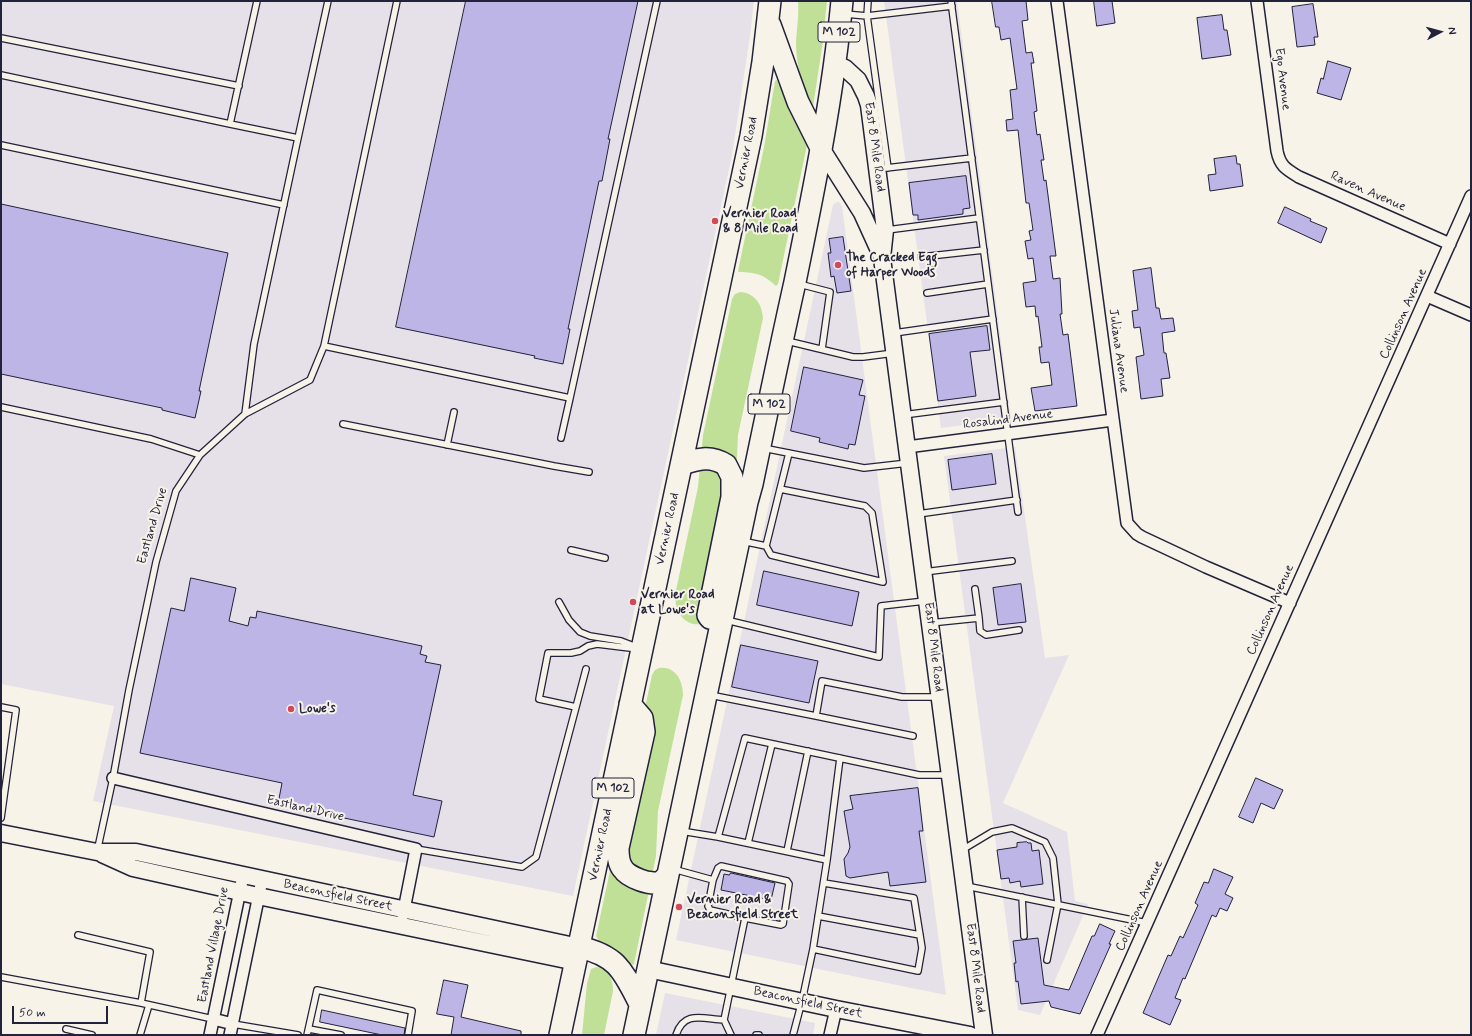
<!DOCTYPE html>
<html>
<head>
<meta charset="utf-8">
<style>
  body { margin:0 }
  #map { position:relative; width:1472px; height:1036px; overflow:hidden; background:#f7f3e8; font-family:Mynerve,sans-serif }
  canvas { display:block }
  .frame { position:absolute; inset:0; border:2px solid #22223b; pointer-events:none }
  .north { position:absolute; left:1420px; top:12px; width:40px; height:40px; -webkit-text-stroke:3px #f7f3e8; paint-order:stroke; rotate:84deg; font-size:11px; font-weight:700; line-height:16px; text-align:center; color:#22223b }
  .north::after { content:''; display:block; margin:auto; width:14px; height:18px; background:#22223b; clip-path:polygon(50% 0,100% 100%,50% 72%,0 100%) }
  .scale { position:absolute; left:12px; top:1006px; width:96px; height:18px; box-sizing:border-box; border:2px solid #22223b; border-top:0; padding-left:5px; font-size:12px; line-height:14px; white-space:nowrap; color:#22223b; -webkit-text-stroke:3px #f7f3e8; paint-order:stroke }
</style>
</head>
<body>
<div id="map">
<canvas width="1472" height="1036"></canvas>
<div class="frame"></div>
<div class="north">N</div>
<div class="scale">50 m</div>
</div>
<script>
const context = document.querySelector('canvas').getContext('2d');
context.lineJoin = 'round';
function fill(path, color) { context.fillStyle = color; context.fill(path, 'evenodd'); }
function strokePath(path, color, width, dash) { context.strokeStyle = color; context.lineWidth = width; context.lineCap = dash ? 'butt' : 'round'; context.setLineDash(dash || []); context.stroke(path); }
function write(font, color, halo, rows, align = 'center') {
  context.font = font + ' Mynerve,sans-serif'; context.lineWidth = 4; context.setLineDash([]); context.textBaseline = 'middle'; context.strokeStyle = halo; context.fillStyle = color; for (const [text, x, y, turn = 0] of rows) {
    context.save(); context.translate(x, y); context.rotate((+turn || 0) * Math.PI / 180); context.textAlign = isNaN(turn) ? turn : align; if (halo) context.strokeText(text, 0, 0); context.fillText(text, 0, 0); context.restore();
  }
}
const built = new Path2D(`
  M1 1H754L750 36 732 155 573 896 93 801 114 706 1 684Z
  M884 1H957L1011 419 941 428Z
  M837 202H839L842 206 946 995 676 940 833 205Z
  M1015 447 1045 658 1069 655 1003 803 1067 832 1075 901 1088 904 1040 1015 1018 1010 944 456Z
  M665 993 815 1023 813 1035H656Z`);
const green = new Path2D(`
  M798 1H827L823 41 813 107 811 106C802 86 796 65 796 42 797 28 799 15 798 1Z
  M777 80 791 113 807 141V145L778 284 776 286C762 273 756 273 739 272L738 271 764 147 775 81Z
  M740 292C755 293 762 304 763 318L738 435 736 480 702 624C684 627 675 611 675 595L698 487 703 435 732 299 735 294Z
  M659 668C675 666 683 680 683 695L658 811 656 856 634 964 633 965 615 948 599 941 596 936 652 675 655 670Z
  M596 967 605 968C611 976 613 982 613 991L604 1035H582L587 983 591 969Z`);
const building = new Path2D(`
  M466 1H638L608 139H610L602 181H599L568 329H570L563 364 534 358 535 356 396 327Z
  M992 1H1026L1028 20 1022 21 1026 53 1032 52 1034 63H1031L1037 111 1034 112 1037 135 1040 134 1044 160H1041L1044 181 1046 180 1056 256H1050L1053 279 1060 278 1062 314H1060L1063 335 1068 334 1077 406 1035 411 1031 388 1052 385 1049 362 1041 363 1039 347H1042L1038 316 1036 317 1035 306 1026 307 1023 283 1036 281 1033 258 1028 259 1025 241 1031 240 1029 231 1033 230 1029 203H1026L1018 130 1007 131 1006 120 1013 119 1010 90 1017 89 1010 38 1001 40 999 27H996Z
  M1094 1H1112L1115 23 1097 26Z
  M1313 4 1318 37H1314L1315 45 1297 47 1292 7Z
  M1222 15 1224 30H1227L1231 55 1202 59 1197 18Z
  M1328 61 1351 68 1341 100 1317 93 1321 78 1323 79Z
  M1236 156 1237 164H1240L1243 186 1210 191 1208 175 1216 174 1214 159Z
  M966 176 970 208 963 209V214L918 220V215H913L909 183Z
  M1 204 228 253 199 391H201L195 418 162 410V408L1 374Z
  M1285 207 1311 219 1310 221 1327 228 1321 243 1278 223Z
  M843 237 851 291 837 293 834 276 831 277 828 253H831L829 239Z
  M1151 268 1156 308H1159L1161 319 1173 318 1175 331 1162 333 1164 353H1166L1170 378 1161 379 1163 396 1141 399 1136 357 1144 355 1140 327 1134 328 1132 311 1138 310 1133 271Z
  M987 326 990 350 970 352 976 396 938 401 929 334Z
  M804 367 863 380 859 395 865 396 855 445 849 444 848 449 819 442 820 438 791 431Z
  M992 454 996 484 952 490 948 460Z
  M764 571 859 592 852 626 757 605Z
  M191 578 236 588 229 621 248 626 250 617 256 618 257 611 422 646 420 654 427 656 425 662 441 665 413 795 442 801 434 837 278 804 282 783 140 753 171 608 184 611Z
  M1021 584 1026 622 998 625 993 588Z
  M741 645 818 661 809 703 732 687Z
  M1256 778 1283 790 1274 809 1261 803 1253 823 1239 817Z
  M918 788 923 831H919L926 882 890 886 888 872 850 878 846 876 844 859 848 853 850 847 844 811 853 809 850 796Z
  M1027 842 1028 843H1031L1032 851 1039 850 1043 884 1021 887 1020 881 1010 883 1009 878 1001 879 997 850 1017 847V843Z
  M1214 869 1233 877 1225 894 1233 898 1227 911 1220 908 1216 917 1212 915 1185 979 1183 978 1175 998 1181 1000 1170 1025 1143 1013 1168 955 1171 956 1180 936 1183 938 1198 905 1195 903 1204 882 1208 883Z
  M731 873 775 883 771 900 721 890 724 874 729 875Z
  M1100 924 1115 931 1109 944H1111L1080 1014 1051 1007 1049 1001 1021 1004 1018 981 1016 982 1014 963H1016L1013 941 1038 938 1044 985 1069 990 1092 936H1094Z
  M444 980 468 985 461 1017 521 1031V1035H451L454 1017 437 1014Z
  M322 1010 405 1028 404 1035H382L320 1022Z`);
const lane = new Path2D(`
  M257 1 230 124 298 138 328 1
  M397 1 324 346 570 398 561 438
  M868 1 867 16 952 6
  M951 1 1018 512
  M845 14 867 16 888 168
  M1 38 239 86
  M1 75 230 124
  M1 145 284 205
  M886 168 972 158
  M887 230 979 218
  M921 257 984 250
  M799 284 830 292 822 349
  M927 293 988 284
  M894 333 993 319
  M787 341 853 357H863L894 353
  M570 398 657 1
  M1 407 151 439 200 455
  M245 414 254 344 298 138
  M903 415 1004 402
  M343 424 554 466 589 472
  M447 445 454 412
  M763 448 864 468 908 463
  M918 514 1017 500
  M742 541 766 546 789 453
  M766 546 771 555 883 582 872 513 865 506 780 489
  M571 550 605 558
  M924 572 1012 561
  M975 589 979 618
  M559 602 569 620 580 632 590 636 621 641 634 646
  M726 620 879 657 881 606 925 601
  M930 623 979 618 980 631 986 635 1019 630
  M710 695 816 716
  M1 707 16 710 1 818
  M576 707 586 669
  M913 736 816 716 822 681 902 697H939
  M840 758 827 860 718 837 745 738 919 775H948
  M681 831 718 837
  M748 843 772 744
  M416 849 522 867 536 857 576 707 539 699 548 653H571L580 651 588 646 597 644 638 649
  M962 850 992 832 1012 828 1045 842 1053 858 1058 904 1047 960
  M787 851 808 751
  M97 852 113 778 129 690 156 562 176 491 200 455 245 414 310 380 324 346
  M673 869 713 880 708 906 710 910 745 918 781 925 783 924 789 884 787 881 721 866 718 868 713 880
  M824 883 914 898 922 948 918 971 813 949 827 860
  M966 886 1147 923
  M1022 897 1024 936
  M818 916 920 935
  M78 935 150 952 141 1003
  M1 977 141 1003 213 1019
  M724 1020 731 1035
  M233 1024 298 1035
  M66 1029 92 1035
  M309 1029 341 1035
  M140 1035 149 1005
  M307 1035 317 990 412 1011 408 1035
  M676 1035C684 1010 703 1019 724 1020L745 918
  M756 1035H759
  M793 1035 802 1001 813 949`);
const street = new Path2D(`
  M1057 1 1127 523 1137 534 1142 537 1206 567 1290 603
  M1257 1 1277 151C1280 166 1286 169 1299 177L1450 244
  M1427 296 1471 315
  M907 447 1113 420
  M113 778 416 849 403 915
  M213 1019 233 1024
  M210 1035 243 876
  M230 1035 262 880
  M830 1035 836 1009
  M1097 1035 1471 196`);
const secondary = new Path2D(`
  M835 64 845 68 858 80 866 96 869 105 885 230 882 258 984 1035
  M821 148 862 213 882 257
  M1 833 97 852H136L579 947
  M102 854 133 868 258 896 576 962
  M648 969 836 1009 970 1035`);
const highway = new Path2D(`
  M770 25 798 102 821 148
  M682 464C699 459 710 455 726 465L732 477V497L708 615 710 618
  M630 704 642 718 644 732 618 848C618 855 618 863 623 869 628 877 651 886 660 882 663 881 666 877 668 875
  M579 947C618 956 623 971 640 1004
  M560 1035 751 136 763 62 770 1
  M634 1035 747 502 752 484C766 417 780 349 795 282 814 189 833 96 842 1`);
const markers = [
  [715,221,4,"#d1495b"],
  [838,265,4,"#d1495b"],
  [633,602,4,"#d1495b"],
  [291,709,4,"#d1495b"],
  [679,907,4,"#d1495b"]
];
const shields = [
  [839,32,42],
  [769,404,42],
  [613,788,42]
];
const shieldNames = [
  ["M 102",839,32],
  ["M 102",769,404],
  ["M 102",613,788]
];
const streetNames = [
  ["Ego Avenue",1282,79,83],
  ["East 8 Mile Road",874,147,82],
  ["Vernier Road",747,153,-79],
  ["Raven Avenue",1368,192,24],
  ["Collinson Avenue",1404,314,-66],
  ["Juliana Avenue",1118,351,82],
  ["Rosalind Avenue",1008,420,-7],
  ["Eastland Drive",153,526,-74],
  ["Vernier Road",668,529,-78],
  ["Collinson Avenue",1271,610,-66],
  ["East 8 Mile Road",933,647,83],
  ["Eastland Drive",305,809,13],
  ["Vernier Road",601,845,-78],
  ["Beaconsfield Street",338,896,12],
  ["Collinson Avenue",1140,906,-66],
  ["Eastland Village Drive",214,945,-79],
  ["East 8 Mile Road",975,968,83],
  ["Beaconsfield Street",808,1003,12]
];
const poiNames = [
  ["Vernier Road",723,214],
  ["& 8 Mile Road",723,229],
  ["The Cracked Egg",846,258],
  ["of Harper Woods",846,273],
  ["Vernier Road",641,595],
  ["at Lowe's",641,610],
  ["Lowe's",299,709],
  ["Vernier Road &",687,900],
  ["Beaconsfield Street",687,915]
];
fill(built, '#e6e0e8');
fill(green, '#c0e098');
fill(building, '#beb5e7');
strokePath(building, '#22223b', 1);
strokePath(lane, '#22223b', 8);
strokePath(street, '#22223b', 14);
strokePath(secondary, '#22223b', 19);
strokePath(highway, '#22223b', 24);
strokePath(lane, '#f7f3e8', 5.5);
strokePath(street, '#f7f3e8', 11);
strokePath(secondary, '#f7f3e8', 16);
strokePath(highway, '#f7f3e8', 21);
for (const [x, y, r, color] of markers) { const dot = new Path2D(); dot.arc(x, y, r, 0, 2 * Math.PI); context.fillStyle = color; context.fill(dot); strokePath(dot, '#f7f3e8', 1.5); }
for (const [x, y, w] of shields) { const box = new Path2D(); box.roundRect(x - w / 2, y - 10, w, 20, 3); context.fillStyle = '#f7f3e8'; context.fill(box); strokePath(box, '#22223b', 1); }
write('bold 12px', '#22223b', null, shieldNames);
write('13px', '#22223b', '#f7f3e8', streetNames);
write('bold 13px', '#22223b', '#f7f3e8', poiNames, 'left');
</script>
</body>
</html>
